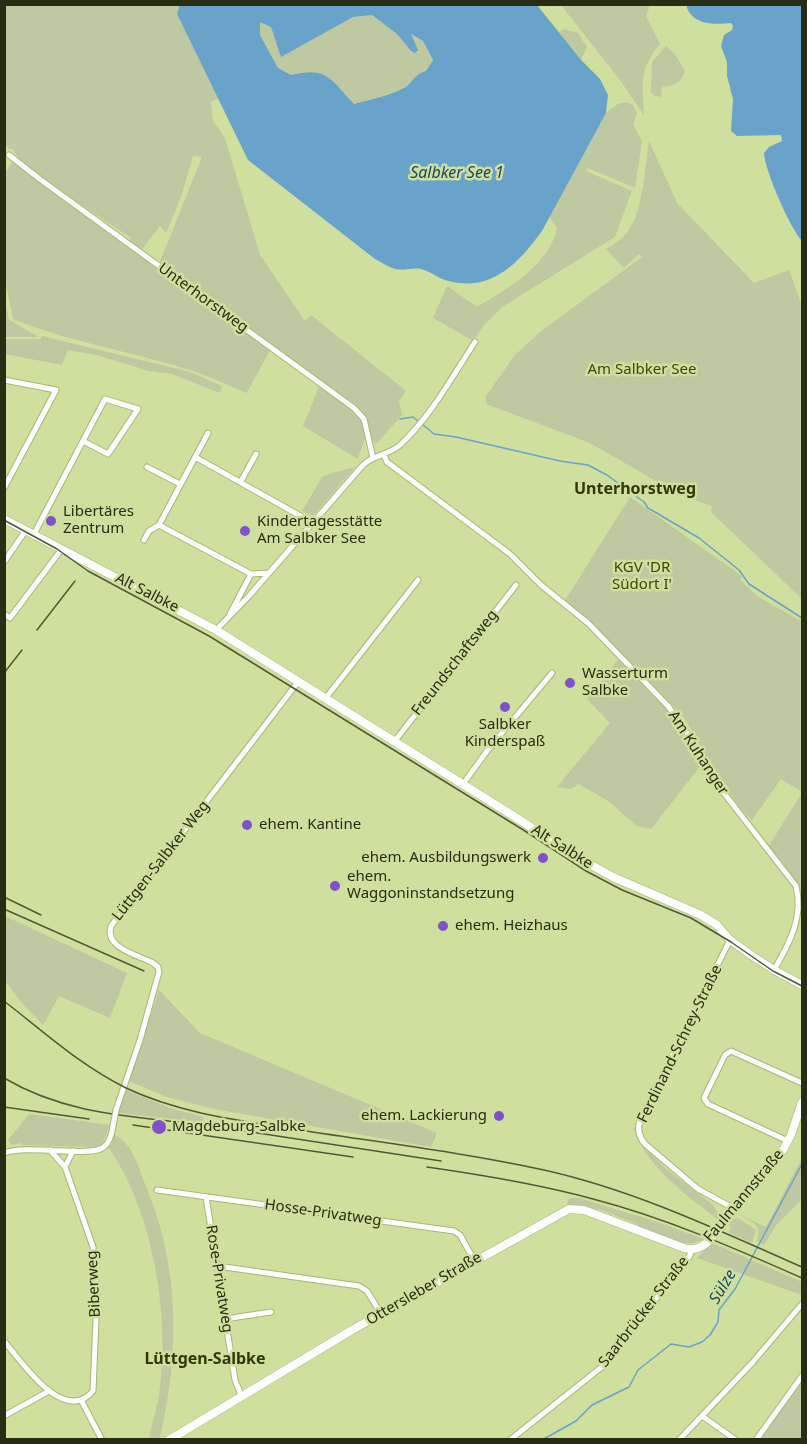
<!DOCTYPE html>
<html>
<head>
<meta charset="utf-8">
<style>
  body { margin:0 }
  #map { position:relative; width:807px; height:1444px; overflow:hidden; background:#cfdf9d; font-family:"Noto Sans",sans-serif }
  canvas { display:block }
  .frame { position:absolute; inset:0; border:6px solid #272d13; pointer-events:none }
</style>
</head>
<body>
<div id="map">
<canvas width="807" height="1444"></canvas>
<div class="frame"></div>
</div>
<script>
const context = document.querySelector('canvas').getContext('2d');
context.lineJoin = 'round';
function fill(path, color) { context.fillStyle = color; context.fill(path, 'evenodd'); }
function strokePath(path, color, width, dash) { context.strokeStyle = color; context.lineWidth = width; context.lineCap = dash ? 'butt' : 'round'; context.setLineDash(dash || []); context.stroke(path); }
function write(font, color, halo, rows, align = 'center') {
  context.font = font + ' "Noto Sans",sans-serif'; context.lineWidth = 5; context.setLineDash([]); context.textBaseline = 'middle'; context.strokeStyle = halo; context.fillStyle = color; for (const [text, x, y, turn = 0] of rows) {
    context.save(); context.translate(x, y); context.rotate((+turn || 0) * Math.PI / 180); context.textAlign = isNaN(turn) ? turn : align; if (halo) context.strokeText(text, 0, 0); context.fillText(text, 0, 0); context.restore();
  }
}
const green = new Path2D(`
  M5 5H180L177 14 218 98 211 102 213 121 225 138 260 255 305 321 311 315 406 391 399 401 402 415 376 444 371 438 366 417 159 264 202 157 193 156 181 197 166 233 160 226 142 249 130 242 131 238 35 174 20 161 13 149H9L5 145Z
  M561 5H649V8L646 16 660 44C638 70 643 84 644 115L620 80Z
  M372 15 397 34 411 51 410 33 423 41 433 60 426 71C416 74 413 81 406 86 390 95 371 99 353 104 332 80 326 66 291 75L278 68 260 35V21L271 27 282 56 353 17Z
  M563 29 578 33 587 47 581 60 559 33Z
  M666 46 675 54 685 71C681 83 674 86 662 87L661 97 655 96 651 92 652 62Z
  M626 102 633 105 637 113 633 124 642 141 635 188 588 168 586 171 632 191 615 237 502 307 483 326 473 341 433 318 447 286 477 307C507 289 548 266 557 229L549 216 606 113 618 104Z
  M649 141 677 203 754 283 789 270 802 306V599L711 512 712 506 680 495 590 443 486 404V396L515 355 540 332 642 257 639 254 624 268 606 249C612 245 620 241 625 235 643 216 645 167 649 141Z
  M13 161 158 269 270 350 247 393C227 385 207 375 187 369 128 351 70 342 13 319L5 279 4 174Z
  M4 295 9 320 39 337H5Z
  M42 336 190 372 222 386 220 393 172 374 149 371 96 355 68 350 62 365 5 354V339H41Z
  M319 387C336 398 365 412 365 435 365 443 360 451 358 459L303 426Z
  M355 467 313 516 302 511 323 476Z
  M630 497 742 576 740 580 757 596 802 622V792L781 779 752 820 742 810 721 781 685 719 664 696 564 602Z
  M618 660 667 710 702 764 651 829 637 826 607 800 578 784 571 789 557 787 610 723 587 699Z
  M802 793V909V893L798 885 768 847Z
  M5 916 127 973 110 1018 59 996 43 1025 22 1003 5 981Z
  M159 990 200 1033 437 1133 431 1147 214 1109 167 1097 129 1081Z
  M126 1090 170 1108 204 1117 202 1122 118 1113Z
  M29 1114 110 1125 102 1144 96 1147 22 1145 21 1143 12 1145 8 1140Z
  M633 1127 636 1129V1132L641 1143 666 1169 713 1205 722 1218 720 1220 714 1217C683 1192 646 1166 633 1127Z
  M114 1134C118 1137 124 1141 128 1146 136 1156 140 1172 145 1184 180 1266 180 1352 160 1437L157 1439H149C151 1424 157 1410 159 1395 171 1319 153 1209 108 1147L112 1143Z
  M802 1158V1199L777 1224 764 1245 757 1241C763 1224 751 1222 738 1214L766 1227Z
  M569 1198H579L651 1220 704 1239C685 1251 658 1235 639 1228L637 1224 599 1209C589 1210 581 1204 567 1205Z
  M738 1218 756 1230 752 1243 728 1232 731 1227 728 1225 734 1219Z
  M712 1243 802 1282V1295L697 1258Z
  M802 1380V1439H759Z`);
const water = new Path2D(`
  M180 4 537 5 581 60 600 79 608 95 606 113 542 231C518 264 490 294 445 280 438 278 431 272 424 270 415 266 406 271 396 269 390 268 381 262 375 259L248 160 177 14ZM372 15 397 34 411 51 415 53 418 50 411 34 423 41 433 60 426 71C416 74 414 79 408 85 397 94 368 100 354 104 331 80 328 66 291 75L278 68 260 35V22L271 27 281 57 353 17Z
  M686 5H802V241C790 228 765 171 764 153L769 147 782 141 781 135 737 136 731 131 733 99 727 76V62L721 46 724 35 732 30 733 26 731 23C713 25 692 25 686 5Z`);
const stream = new Path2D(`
  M400 419 413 417 418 421
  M422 424 434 434 456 437 560 461 588 465 607 475 644 502 648 508 699 538 739 570 749 584 802 618
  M542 1440 576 1421 592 1405 629 1387 638 1370 671 1344 689 1347 702 1342 710 1335 718 1322 719 1310 735 1289 802 1164`);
const street = new Path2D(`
  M9 155 41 180 354 408 364 419 373 458
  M4 380 56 390 4 488
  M384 455 387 462 510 554 541 585 588 623 668 706 703 756 710 773 720 788 796 886C804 917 789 944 774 970
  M195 457 313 523
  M147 467 180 484
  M241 481 256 454
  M159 525 251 574
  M34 534 105 399 138 409 108 454 83 441
  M144 540 149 531 159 525 208 433
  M4 562 26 530
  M4 614 10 618 61 550
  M230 614 251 574 269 573
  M216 630 249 596 363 465C373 455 389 455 400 445 431 416 452 377 475 342
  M325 699 418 580
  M394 742 516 585
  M463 784 487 751 552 673
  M730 940 640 1120C637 1129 639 1137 645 1144L698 1189 735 1209
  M116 1110 140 1040 159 972 158 967 153 963C138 955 104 948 111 926L298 682
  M788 1141 708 1104 704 1098 725 1055 731 1051 802 1083
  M4 1153C29 1144 91 1158 104 1147 110 1142 112 1133 113 1126
  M65 1167 73 1151
  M157 1190 454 1231 460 1235 474 1260
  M206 1197 235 1380 241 1395
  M217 1266 359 1286 367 1291 381 1314
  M225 1319 271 1312
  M4 1341C21 1361 64 1426 93 1391L97 1295 93 1247 65 1167 50 1150
  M81 1400 102 1440
  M4 1416 49 1391
  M702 1416 736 1440
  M510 1440 603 1366 689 1257 692 1250
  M679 1440 752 1363 802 1304
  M756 1440 802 1376`);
const secondary = new Path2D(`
  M4 519 216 630 512 815 577 857 613 877 701 915 717 925 730 940 751 955 774 970 802 985
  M169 1440 352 1330 569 1209 584 1210 684 1248C694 1251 701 1248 709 1241L782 1152 791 1135 802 1102`);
const tram = new Path2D(`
  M4 520 57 549 88 571 209 636 525 831 586 871 622 890 691 918 731 942 773 971 802 986`);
const rail = new Path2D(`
  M37 630 75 581
  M4 673 22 650
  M4 897 41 915
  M4 909 144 971
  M4 1001C44 1032 81 1066 126 1088 179 1113 236 1120 293 1129 376 1142 461 1152 544 1170 634 1190 718 1230 802 1267
  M4 1078C70 1117 139 1116 211 1126 288 1137 365 1150 441 1161
  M4 1107 89 1119
  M133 1125 353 1157
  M427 1167C483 1175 539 1184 593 1199 666 1218 734 1248 802 1278`);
const streetBridge = new Path2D(`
  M113 1126 116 1110`);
const markers = [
  [51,521,6,"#8250c9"],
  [245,531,6,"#8250c9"],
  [570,683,6,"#8250c9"],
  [505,707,6,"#8250c9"],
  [247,825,6,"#8250c9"],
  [543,858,6,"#8250c9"],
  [335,886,6,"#8250c9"],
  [443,926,6,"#8250c9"],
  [499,1116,6,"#8250c9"],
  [159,1127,8,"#8250c9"]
];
const streetNames = [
  ["Unterhorstweg",203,298,36],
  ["Alt Salbke",147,593,27],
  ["Freundschaftsweg",455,663,-52],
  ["Am Kuhanger",698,753,57],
  ["Alt Salbke",562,847,32],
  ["Lüttgen-Salbker Weg",161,861,-52],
  ["Ferdinand-Schrey-Straße",680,1044,-64],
  ["Faulmannstraße",744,1196,-50],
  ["Hosse-Privatweg",323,1213,8],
  ["Rose-Privatweg",219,1279,81],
  ["Biberweg",94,1284,-93],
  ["Ottersleber Straße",424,1289,-30],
  ["Saarbrücker Straße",644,1312,-52]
];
const parkNames = [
  ["Am Salbker See",642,370],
  ["KGV 'DR",642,568],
  ["Südort I'",642,585]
];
const poiNames = [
  ["Libertäres",63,512],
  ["Zentrum",63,529],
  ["Kindertagesstätte",257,522],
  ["Am Salbker See",257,539],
  ["Wasserturm",582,674],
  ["Salbke",582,691],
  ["Salbker",505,725,"center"],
  ["Kinderspaß",505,742,"center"],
  ["ehem. Kantine",259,825],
  ["ehem. Ausbildungswerk",531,858,"right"],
  ["ehem.",347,877],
  ["Waggoninstandsetzung",347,894],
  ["ehem. Heizhaus",455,926],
  ["ehem. Lackierung",487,1116,"right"],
  ["Magdeburg-Salbke",172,1127]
];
const waterNames = [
  ["Salbker See 1",457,173],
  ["Sülze",723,1287,-59]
];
const neighbourhoodNames = [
  ["Unterhorstweg",635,489],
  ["Lüttgen-Salbke",205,1359]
];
fill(green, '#bec8a1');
fill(water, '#69a3ca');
strokePath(stream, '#69a3ca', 1.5);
strokePath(street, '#a7b676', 7);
strokePath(secondary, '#a7b676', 9);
strokePath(street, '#fff', 5);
strokePath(secondary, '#fff', 8);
strokePath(tram, '#515a36', 1.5);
strokePath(rail, '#515a36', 1.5);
strokePath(streetBridge, '#a7b676', 7, []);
strokePath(streetBridge, '#fff', 5);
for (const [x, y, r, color] of markers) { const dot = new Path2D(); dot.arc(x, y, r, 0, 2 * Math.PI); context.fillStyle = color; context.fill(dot); strokePath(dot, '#cfdf9d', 2); }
write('15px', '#272d13', '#cfdf9d', streetNames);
write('15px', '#3c4800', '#cfdf9d', parkNames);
write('15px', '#272d13', '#cfdf9d', poiNames, 'left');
write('italic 16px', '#1b4864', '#cfdf9d', waterNames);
write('bold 16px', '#303806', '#cfdf9d', neighbourhoodNames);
</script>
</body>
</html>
